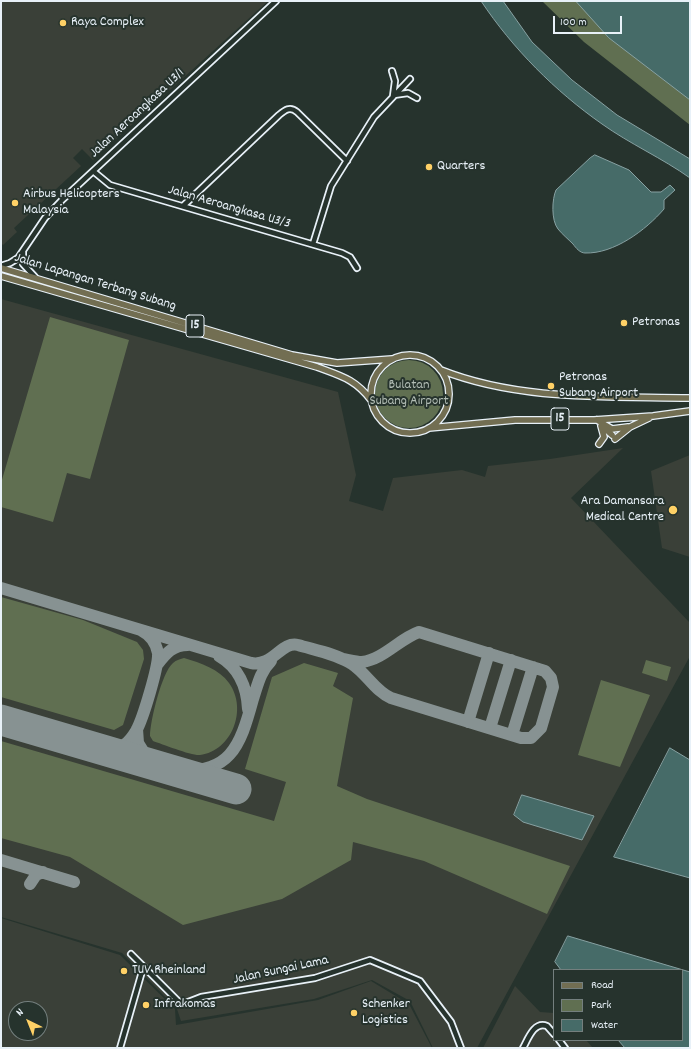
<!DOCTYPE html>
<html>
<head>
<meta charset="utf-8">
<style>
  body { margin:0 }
  #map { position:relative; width:691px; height:1049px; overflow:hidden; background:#26332d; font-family:Dekko,sans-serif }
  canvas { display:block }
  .frame { position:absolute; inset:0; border:2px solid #e8f1f8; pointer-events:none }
  .legend { position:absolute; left:553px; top:969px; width:130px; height:72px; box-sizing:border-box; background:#26332d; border:1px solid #747f7e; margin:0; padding:5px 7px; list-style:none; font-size:12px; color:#e8f1f8 }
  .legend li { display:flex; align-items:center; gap:8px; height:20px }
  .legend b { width:20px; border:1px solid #747f7e }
  .north { position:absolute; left:8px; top:1001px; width:40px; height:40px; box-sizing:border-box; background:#26332d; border:1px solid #747f7e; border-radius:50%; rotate:317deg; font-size:11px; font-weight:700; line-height:16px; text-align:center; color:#e8f1f8 }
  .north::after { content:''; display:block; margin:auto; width:14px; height:18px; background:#ffd166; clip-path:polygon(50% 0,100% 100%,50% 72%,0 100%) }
  .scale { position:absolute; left:553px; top:16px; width:69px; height:18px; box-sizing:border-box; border:2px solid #e8f1f8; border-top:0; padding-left:5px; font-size:12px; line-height:14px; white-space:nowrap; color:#e8f1f8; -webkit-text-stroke:3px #26332d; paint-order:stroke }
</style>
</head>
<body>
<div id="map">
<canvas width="691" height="1049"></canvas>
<div class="frame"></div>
<ul class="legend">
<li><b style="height:5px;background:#726e52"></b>Road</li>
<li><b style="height:11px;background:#606f51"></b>Park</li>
<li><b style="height:11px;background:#466b68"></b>Water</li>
</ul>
<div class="north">N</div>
<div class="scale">100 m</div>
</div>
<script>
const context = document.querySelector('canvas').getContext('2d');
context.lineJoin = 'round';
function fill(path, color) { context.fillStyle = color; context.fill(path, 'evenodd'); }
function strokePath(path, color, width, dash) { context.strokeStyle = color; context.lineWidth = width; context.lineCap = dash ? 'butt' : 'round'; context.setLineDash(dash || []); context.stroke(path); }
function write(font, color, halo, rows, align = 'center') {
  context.font = font + ' Dekko,sans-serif'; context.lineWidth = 4; context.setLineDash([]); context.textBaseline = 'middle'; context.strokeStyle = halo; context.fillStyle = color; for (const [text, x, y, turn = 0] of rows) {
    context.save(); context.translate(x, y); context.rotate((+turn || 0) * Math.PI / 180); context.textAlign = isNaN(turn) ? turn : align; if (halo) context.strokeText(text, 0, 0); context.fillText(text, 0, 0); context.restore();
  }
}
const built = new Path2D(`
  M1 1H268L93 160 82 149 73 158 81 166 14 228 17 232 3 245 1 243Z
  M1 299 338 392 356 475 349 501 383 511 393 478 462 470 485 477 488 466 550 459 623 448 571 498 690 623V656L477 1048H433L410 1001 372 980 314 999 181 1021 177 1009 122 953 1 917Z
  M690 455V557L662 548 651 471Z
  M1 918 120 955 175 1009 176 1025 318 1000 371 981 409 1004 432 1048H1ZM16 1009H40V1033H16Z
  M515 986 540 1012 554 1013V1040H586L593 1048H483Z`);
const green = new Path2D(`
  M542 1H690V125L584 42Z
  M50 317 129 340 90 479 67 473 53 522 1 507V483Z
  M375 394a34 34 0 1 1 68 0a34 34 0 1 1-68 0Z
  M1 597 83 620 137 642 143 650 144 659 123 725 114 730 1 697Z
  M184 658C201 663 219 669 229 683 248 709 232 751 200 755 192 756 162 744 153 741L150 736C150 721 162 672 173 663 176 660 181 659 184 658Z
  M646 660 671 667 667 681 642 673Z
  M304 663 338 673 333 686 353 698 337 786 367 799 570 866 547 914 424 861 353 842 351 860 282 899 183 925 70 857 1 838V741L274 821 286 782 245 769 272 677Z
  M601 680 650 695 620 767 578 755Z`);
const water = new Path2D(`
  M481 1H503L532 42 572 80 617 115 690 159V178C662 158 630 144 602 124 555 91 513 49 481 1Z
  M576 1H690V100L609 38Z
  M595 155 629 170 651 192H661L670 185 675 190 664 200V209C646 230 614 254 585 253 580 253 576 248 573 244 568 239 562 234 558 229 551 220 552 199 556 190L590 158Z
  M670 748 690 760V878L614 857Z
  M522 795 594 816 582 840 523 822 514 815Z
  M568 936 690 972V1048H625L618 1040H682V970H561L555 962Z`);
const taxiway = new Path2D(`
  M1 588 251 663C273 667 281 641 298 645 315 650 337 654 352 664 367 674 375 691 391 698L521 738H531L541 728 553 687 551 678 545 671 419 632C399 639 384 659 362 662 356 662 349 660 343 659
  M219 656C238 667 247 687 248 709
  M157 665C166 653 173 645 188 645
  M468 722 489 653
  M490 728 511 660
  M137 729 138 743 151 764
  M512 735 533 667
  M100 749C109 749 117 749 124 745 130 741 133 736 136 731 143 719 159 665 158 653 156 643 150 635 142 631
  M172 770C230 776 240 747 253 699 258 684 260 672 271 661
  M1 860 74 882
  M30 884 36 875 43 872`);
const runway = new Path2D(`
  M1 720 236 789`);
const minor = new Path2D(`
  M392 71 395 81 393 96
  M394 95 408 93 417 98
  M93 171 110 185 342 253 350 257 357 268
  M183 206 279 115C285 110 290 106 297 112L347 161
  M313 244 331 186 374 117 410 79
  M23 251V264L35 277
  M1 266 10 263 18 258 45 218 63 199 276 1
  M131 954 179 1002 183 1004 201 997 315 978 370 960 420 981 451 1022 461 1048
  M559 1040 565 1048
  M120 1048 141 975
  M523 1048C528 1039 534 1021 547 1026L554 1034`);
const major = new Path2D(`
  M1 268 292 355 337 363 392 359
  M1 276 317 367C341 376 355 379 371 400
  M371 394a39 39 0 1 1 78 0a39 39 0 1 1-78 0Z
  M441 370C519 401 607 396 690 398
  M597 420 612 429 628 427
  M602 426 612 435
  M429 428 515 420H594L653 416 690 411
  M615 439 630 427 649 418
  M599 444 604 437 601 426`);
const markers = [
  [63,23,4,"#ffd166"],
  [429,167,4,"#ffd166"],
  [15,203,4,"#ffd166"],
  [624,323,4,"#ffd166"],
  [551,386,4,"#ffd166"],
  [673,510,5,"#ffd166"],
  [124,971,4,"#ffd166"],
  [146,1005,4,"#ffd166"],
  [354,1013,4,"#ffd166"]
];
const shields = [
  [195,326,18],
  [560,419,18]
];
const shieldNames = [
  ["15",195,326],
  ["15",560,419]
];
const poiNames = [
  ["Raya Complex",71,23],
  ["Quarters",437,167],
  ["Airbus Helicopters",23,195],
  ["Malaysia",23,211],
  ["Petronas",632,323],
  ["Petronas",559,378],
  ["Subang Airport",559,394],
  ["Ara Damansara",664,502,"right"],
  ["Medical Centre",664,518,"right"],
  ["TUV Rheinland",132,971],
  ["Infrakomas",154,1005],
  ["Schenker",362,1005],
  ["Logistics",362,1021]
];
const streetNames = [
  ["Jalan Aeroangkasa U3/1",138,114,-43],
  ["Jalan Aeroangkasa U3/3",229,208,16],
  ["Jalan Lapangan Terbang Subang",95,283,17],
  ["Jalan Sungai Lama",281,971,-12]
];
const parkNames = [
  ["Bulatan",409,386],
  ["Subang Airport",409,402]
];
fill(built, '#3a4038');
fill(green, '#606f51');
fill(water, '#466b68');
strokePath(water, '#87a1a2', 1);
strokePath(taxiway, '#879292', 12);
strokePath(runway, '#879292', 31);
strokePath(minor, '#e8f1f8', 8);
strokePath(major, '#e8f1f8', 8);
strokePath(minor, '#26332d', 4.5);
strokePath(major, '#726e52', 5.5);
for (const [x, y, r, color] of markers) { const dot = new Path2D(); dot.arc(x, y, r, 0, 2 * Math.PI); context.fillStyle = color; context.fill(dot); strokePath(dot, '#26332d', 1.5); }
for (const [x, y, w] of shields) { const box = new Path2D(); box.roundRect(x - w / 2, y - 11, w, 22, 3); context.fillStyle = '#26332d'; context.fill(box); strokePath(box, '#e8f1f8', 1); }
write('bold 13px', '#e8f1f8', null, shieldNames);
write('14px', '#e8f1f8', '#26332d', poiNames, 'left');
write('14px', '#e8f1f8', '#26332d', streetNames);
write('14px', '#b2bdb5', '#26332d', parkNames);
</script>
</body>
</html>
